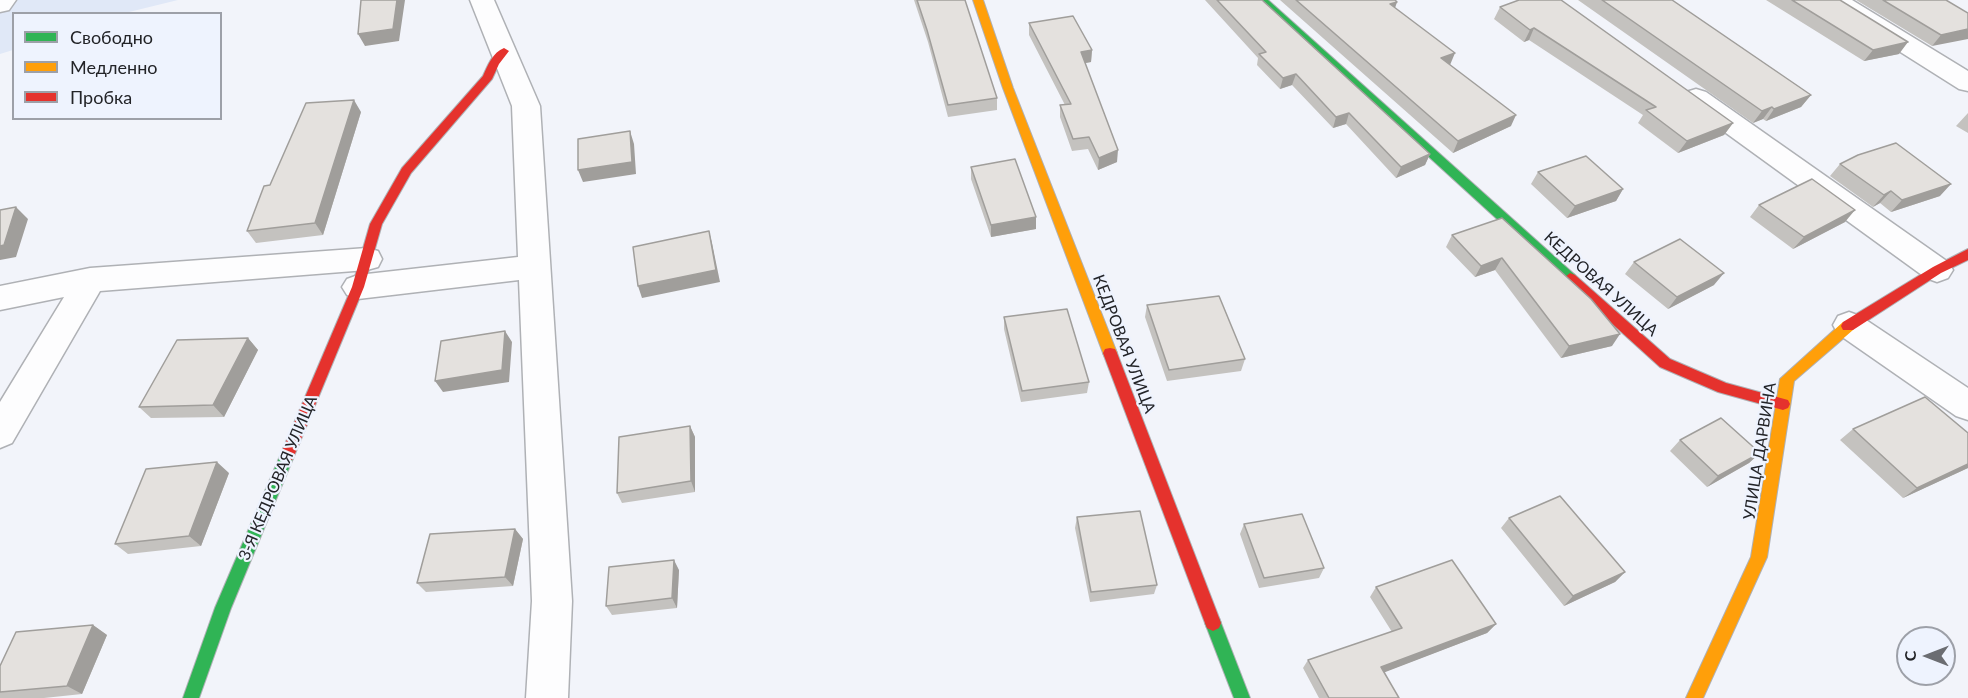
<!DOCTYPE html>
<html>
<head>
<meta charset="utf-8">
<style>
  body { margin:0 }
  #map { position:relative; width:1968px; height:698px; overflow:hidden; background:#f2f4fa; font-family:Lato,sans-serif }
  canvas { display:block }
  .legend { position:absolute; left:12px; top:12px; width:210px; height:108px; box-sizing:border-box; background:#eef3fe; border:2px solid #9da0a8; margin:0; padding:8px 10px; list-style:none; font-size:18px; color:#232428 }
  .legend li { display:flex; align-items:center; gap:12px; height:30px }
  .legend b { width:30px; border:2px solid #9da0a8 }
  .north { position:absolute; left:1896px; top:626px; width:60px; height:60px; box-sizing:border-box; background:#eef3fe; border:2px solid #9da0a8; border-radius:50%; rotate:270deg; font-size:16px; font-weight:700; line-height:24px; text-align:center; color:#232428 }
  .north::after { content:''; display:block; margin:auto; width:21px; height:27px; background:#6b6d72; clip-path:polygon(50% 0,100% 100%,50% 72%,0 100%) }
</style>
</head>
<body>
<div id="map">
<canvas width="1968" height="698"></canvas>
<ul class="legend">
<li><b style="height:8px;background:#30b455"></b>Свободно</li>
<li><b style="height:8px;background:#ff9f0a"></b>Медленно</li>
<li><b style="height:8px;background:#e5322d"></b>Пробка</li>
</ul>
<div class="north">С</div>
</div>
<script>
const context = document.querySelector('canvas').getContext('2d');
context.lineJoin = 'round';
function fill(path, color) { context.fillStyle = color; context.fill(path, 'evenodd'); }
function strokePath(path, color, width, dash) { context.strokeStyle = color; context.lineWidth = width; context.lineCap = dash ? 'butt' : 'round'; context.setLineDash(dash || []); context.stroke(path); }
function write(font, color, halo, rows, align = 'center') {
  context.font = font + ' Lato,sans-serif'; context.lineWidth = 4.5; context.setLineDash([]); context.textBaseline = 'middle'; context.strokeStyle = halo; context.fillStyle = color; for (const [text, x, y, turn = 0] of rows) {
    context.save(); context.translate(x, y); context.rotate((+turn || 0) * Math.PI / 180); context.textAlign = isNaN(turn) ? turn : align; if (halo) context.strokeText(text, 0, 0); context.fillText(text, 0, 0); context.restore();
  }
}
const green = new Path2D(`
  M0 0H178L125 13 14 14 13 50 0 54Z`);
const street = new Path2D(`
  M0 0H16L9 10 0 12Z
  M470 0H494L540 106 572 601 568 698H526L532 601 519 280 358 299 347 295 342 287 347 279 358 275 518 257 512 106Z
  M1823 0H1852L1968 71V91L1959 89 1826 5Z
  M1696 89 1706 92 1948 262 1953 270 1948 278 1937 282 1926 278 1686 104 1683 98 1686 92Z
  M367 248 378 251 382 259 378 267 367 270 100 291 12 443 0 448V402L64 297 0 310V286L90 268Z
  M1849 312 1860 316 1968 388V420L1956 416 1838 334 1833 325 1838 316Z`);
const fast = new Path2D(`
  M1257 0H1268L1575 275 1576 278 1575 281H1565Z
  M287 450 292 452 294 456 231 608 199 698H183L215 608 280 456 282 452Z
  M1213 615 1219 618 1250 698H1234L1205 623 1207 618Z`);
const slow = new Path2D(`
  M973 0H983L1013 88 1117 353 1115 357H1105L1103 353 1003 88Z
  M1848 321 1853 322 1855 326 1853 330 1794 381 1767 557 1703 698H1686L1751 557 1780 379 1843 322Z`);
const jam = new Path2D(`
  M504 48 509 51 499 64 492 79 411 173 382 224 364 287 294 456 292 460 287 462 282 460 280 456 352 287 370 224 402 168 483 76C488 65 493 52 504 48Z
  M1968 249V260L1941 273 1853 330H1843L1841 326 1843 322 1933 267Z
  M1570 273 1575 275 1670 359 1726 383 1788 400 1790 404 1788 408 1783 410 1718 392 1660 367 1565 281 1564 278Z
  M1110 348 1115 349 1117 353 1221 623 1219 628 1213 631 1207 628 1205 623 1103 353 1105 349Z`);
const wall = new Path2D(`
  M914 0H965L997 98V110L948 117 928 42Z
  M1205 0H1262L1430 154 1425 165 1396 178 1346 124 1333 128 1292 85 1280 89 1257 65 1258 58Z
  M1280 0H1395L1397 2 1395 8 1450 65 1511 126 1453 153Z
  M1578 0H1672L1811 95 1801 107 1766 121 1763 119 1753 123Z
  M1766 0H1840L1899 54 1864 61Z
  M1856 0H1946L1968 13 1932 46Z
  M1500 7 1733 123 1724 135 1678 153 1638 123 1643 115 1529 40 1524 42 1494 19Z
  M1029 23 1092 50 1091 62 1085 63 1117 162 1098 170 1088 149 1072 151 1060 117V105H1065L1029 35Z
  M361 112 323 235 256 243 247 231 270 185Z
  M1968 113V133L1956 126Z
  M1840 164 1940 196 1891 212 1880 203 1873 207 1830 176Z
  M971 167 1036 229 991 237 971 179Z
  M1538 172 1623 189 1616 201 1567 218 1531 184Z
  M1759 205 1845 222 1793 249 1750 217Z
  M1502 218 1612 346 1561 358 1495 270 1475 277 1446 247 1452 235Z
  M1634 262 1714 285 1668 309 1625 274Z
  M1147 305 1245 359 1241 371 1167 381 1145 317Z
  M1004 317 1089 382 1087 393 1021 402 1004 329Z
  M248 338 258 350 224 417 151 418 139 407Z
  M690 426 695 437V492L622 503 617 493Z
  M1853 429 1968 468 1903 498 1840 440Z
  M1680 440 1760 453 1749 463 1707 487 1670 451Z
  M229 473 201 546 128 554 115 544Z
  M1077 517 1157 585 1154 594 1090 602 1075 528Z
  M1509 518 1625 572 1615 582 1564 606 1501 528Z
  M1244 524 1324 568 1319 578 1259 588 1240 534Z
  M515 529 523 539 513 586 426 592 417 583Z
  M679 570 677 608 612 615 606 606Z
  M1376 587 1496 624 1487 633 1384 672 1399 698H1319L1303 668 1308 660 1392 632 1370 597Z
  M93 625 107 635 82 694 44 698H0V666Z`);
const shadedWall = new Path2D(`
  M397 0H405L399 41 365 46 358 34Z
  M1397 2 1393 13 1390 4Z
  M1534 28 1529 40 1524 42 1530 30Z
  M1968 29V39L1932 46 1941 35Z
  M1908 42 1899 54 1864 61 1873 50Z
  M1092 50 1091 62 1080 64 1081 52Z
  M1455 53 1450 65 1441 58Z
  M1296 74 1292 85 1280 89 1283 78Z
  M1811 95 1801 107 1766 121 1774 109Z
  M354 100 361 112 323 235 315 223Z
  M1772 107 1763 119 1753 123 1762 111Z
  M1349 113 1346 124 1333 128 1336 117Z
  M1516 115 1511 126 1453 153 1458 141Z
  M1733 123 1724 135 1678 153 1687 141Z
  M630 131 634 144 636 174 583 182 578 170Z
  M1118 150 1117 162 1098 170 1099 158Z
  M1430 154 1425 165 1396 178 1401 167Z
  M1951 184 1940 196 1891 212 1902 200Z
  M1623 189 1616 201 1567 218 1575 206Z
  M1891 191 1880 203 1873 207 1884 195Z
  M16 207 28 219 16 257 0 260V246Z
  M1855 210 1845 222 1793 249 1804 237Z
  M1036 217V229L991 237V225Z
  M709 231 712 243 720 282 642 298 638 286Z
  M1502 258 1495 270 1475 277 1481 266Z
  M1724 273 1714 285 1668 309 1677 297Z
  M505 331 512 342 509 382 443 392 435 381Z
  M1620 334 1612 346 1561 358 1569 346Z
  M248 338 258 350 224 417 213 405Z
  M690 426 695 437V492L691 481Z
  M1760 453 1749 463 1707 487 1718 476Z
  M217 462 229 473 201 546 189 536Z
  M1968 464V468L1903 498 1917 488Z
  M515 529 523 539 513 586 505 577Z
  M674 560 679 570 677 608 672 598Z
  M1625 572 1615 582 1564 606 1573 596Z
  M1496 624 1487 633 1375 676 1381 667Z
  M93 625 107 635 82 694 67 686Z`);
const building = new Path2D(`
  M361 0H397L393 29 358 34Z
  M917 0H965L997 98 948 105 927 30Z
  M1217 0H1262L1430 154 1401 167 1349 113 1336 117 1296 74 1283 78 1259 54 1266 52Z
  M1296 0H1395L1397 2 1390 4 1455 53 1441 58 1516 115 1458 141Z
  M1519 0H1561L1733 123 1687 141 1646 110 1656 107 1534 28 1530 30 1500 7Z
  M1602 0H1672L1811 95 1774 109 1772 107 1762 111Z
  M1792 0H1840L1908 42 1873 50Z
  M1883 0H1946L1968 13V29L1941 35Z
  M1073 16 1092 50 1081 52 1118 150 1099 158 1089 137 1073 139 1060 105 1071 104 1029 23Z
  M354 100 315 223 247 231 264 186 270 185 306 103Z
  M630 131 632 162 578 170V139Z
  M1896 143 1951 184 1902 200 1891 191 1884 195 1840 164 1858 155Z
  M1586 156 1623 189 1575 206 1538 172Z
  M1015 159 1036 217 991 225 971 167Z
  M1812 179 1855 210 1804 237 1759 205Z
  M16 207 4 245 0 246V210Z
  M1502 218 1591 299 1620 334 1569 346 1502 258 1481 266 1452 235Z
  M709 231 716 270 638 286 633 247Z
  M1680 239 1724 273 1677 297 1634 262Z
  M1219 296 1245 359 1169 370 1147 305Z
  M1067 309 1089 382 1022 391 1004 317Z
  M505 331 502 370 435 381 441 341Z
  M248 338 213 405 139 407 177 340Z
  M1925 397 1968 433V464L1917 488 1853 429Z
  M1721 418 1760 453 1718 476 1680 440Z
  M690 426 691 481 617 493 619 437Z
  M217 462 189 536 115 544 146 469Z
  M1560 496 1625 572 1573 596 1509 518Z
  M1140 511 1157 585 1091 592 1077 517Z
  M1302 514 1324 568 1264 578 1244 524Z
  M515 529 505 577 417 583 430 534Z
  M674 560 672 598 606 606 609 567Z
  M1452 560 1496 624 1381 667 1399 698H1329L1308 660 1402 628 1376 587Z
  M93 625 67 686 0 692V666L16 632Z`);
const streetNames = [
  ["КЕДРОВАЯ УЛИЦА",1601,284,42],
  ["КЕДРОВАЯ УЛИЦА",1124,344,69],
  ["УЛИЦА ДАРВИНА",1760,451,-81],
  ["3-Я КЕДРОВАЯ УЛИЦА",278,478,-67]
];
fill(green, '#e0e8f7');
strokePath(street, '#afb1b5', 3);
strokePath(fast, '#afb1b5', 2);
strokePath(slow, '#afb1b5', 2);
strokePath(jam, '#afb1b5', 2);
fill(street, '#fdfdfe');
fill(fast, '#30b455');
fill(slow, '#ff9f0a');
fill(jam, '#e5322d');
fill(wall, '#c4c2bf');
fill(shadedWall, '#a09e9b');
fill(building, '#e4e1de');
strokePath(building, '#a09e9b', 1.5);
write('16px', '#232428', '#eef3fe', streetNames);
</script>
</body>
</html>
